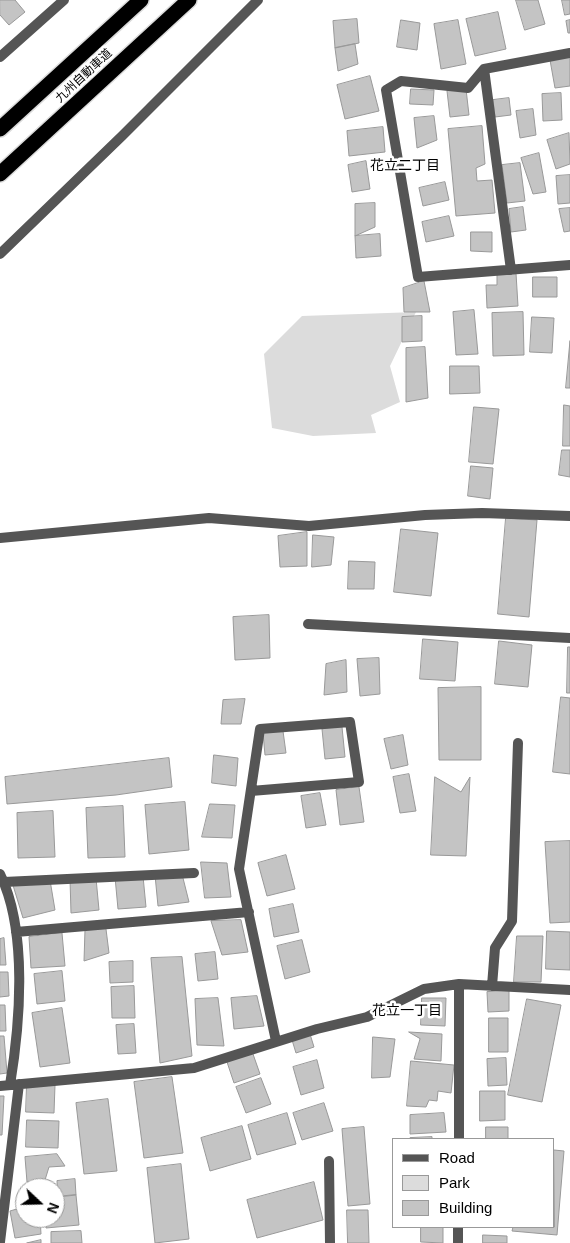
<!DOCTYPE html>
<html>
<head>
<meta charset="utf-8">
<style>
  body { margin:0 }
  #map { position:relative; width:570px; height:1243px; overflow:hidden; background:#fff; font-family:Helvetica,sans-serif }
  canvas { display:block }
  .legend { position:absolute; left:392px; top:1138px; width:162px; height:90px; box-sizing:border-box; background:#fff; border:1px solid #999; margin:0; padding:6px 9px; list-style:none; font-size:15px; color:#000 }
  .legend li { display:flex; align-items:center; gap:10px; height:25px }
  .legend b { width:25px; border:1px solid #999 }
  .north { position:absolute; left:15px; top:1178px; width:50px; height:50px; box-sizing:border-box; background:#fff; border:1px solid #999; border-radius:50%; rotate:111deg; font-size:14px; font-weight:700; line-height:20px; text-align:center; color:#000 }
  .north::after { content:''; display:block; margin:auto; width:18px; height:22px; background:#000; clip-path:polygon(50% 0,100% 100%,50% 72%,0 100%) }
</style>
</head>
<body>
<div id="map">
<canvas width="570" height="1243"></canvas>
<ul class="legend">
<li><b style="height:6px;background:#555"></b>Road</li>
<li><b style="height:14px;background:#dcdcdc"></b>Park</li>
<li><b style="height:14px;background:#c4c4c4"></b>Building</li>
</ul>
<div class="north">N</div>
</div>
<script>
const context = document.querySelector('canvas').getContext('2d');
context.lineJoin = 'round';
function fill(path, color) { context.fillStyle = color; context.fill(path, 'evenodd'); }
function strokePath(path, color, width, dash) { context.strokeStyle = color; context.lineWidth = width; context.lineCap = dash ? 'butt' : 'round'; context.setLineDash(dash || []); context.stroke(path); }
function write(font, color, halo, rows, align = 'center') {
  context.font = font + ' Helvetica,"Noto Sans JP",sans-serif'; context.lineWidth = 5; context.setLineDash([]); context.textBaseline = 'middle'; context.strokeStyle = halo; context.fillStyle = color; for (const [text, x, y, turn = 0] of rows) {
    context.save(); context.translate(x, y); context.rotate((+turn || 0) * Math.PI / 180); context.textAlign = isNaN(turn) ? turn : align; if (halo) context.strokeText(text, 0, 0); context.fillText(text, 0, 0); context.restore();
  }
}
const green = new Path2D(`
  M416 312 390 366 400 402 371 415 376 433 313 436 272 428 264 354 302 316Z`);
const building = new Path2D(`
  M0 0H15L25 12 9 25 0 15Z
  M516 0H538L545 24 525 30Z
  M562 0H570V14L565 15Z
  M498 12 506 49 475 56 466 19Z
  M357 19 359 43 335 48 333 21Z
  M401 20 420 23 417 50 397 47Z
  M458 20 466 64 441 69 434 24Z
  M570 20V33H568L566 21Z
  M355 44 358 64 338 71 335 48Z
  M570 56V86L555 88 550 60Z
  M370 76 379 111 345 119 337 85Z
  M411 89 434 90 433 105 410 104Z
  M466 89 469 115 450 117 447 91Z
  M561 93 562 120 543 121 542 94Z
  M509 98 511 115 495 117 493 100Z
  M533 109 536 135 520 138 516 111Z
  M434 116 437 140 417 148 414 118Z
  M482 126 485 164 476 168 477 181 492 180 495 213 456 216 448 129Z
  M383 127 385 152 349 156 347 131Z
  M569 133 570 164 556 169 547 140Z
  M539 153 546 192 533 194 521 158Z
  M366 161 370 189 352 192 348 165Z
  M520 163 525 201 507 203 502 165Z
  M570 175V203L558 204 556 176Z
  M445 182 449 200 423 206 419 188Z
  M375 203V227L355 236V204Z
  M523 207 526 230 511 232 509 209Z
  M570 208V231L564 232 559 209Z
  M449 216 454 236 426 242 422 222Z
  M471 232H492V252L471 251Z
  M380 234 381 256 356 258 355 236Z
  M516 273 518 306 487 308 486 285H497V274Z
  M533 277H557V297H533Z
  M424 281 430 312H404L403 288Z
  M474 310 478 354 456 355 453 312Z
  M523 312 524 355 493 356 492 313Z
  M422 316V341L402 342V317Z
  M532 317 554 318 552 353 530 352Z
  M570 341V388H566Z
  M425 347 428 398 406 402V348Z
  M450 366H479L480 393 450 394Z
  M564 405 570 406V446H563Z
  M474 407 499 409 493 464 469 462Z
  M562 450H570V477L559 475Z
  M471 466 493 468 490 499 468 496Z
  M506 518 537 520 529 617 498 614Z
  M401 529 438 533 431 596 394 592Z
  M307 532V566L280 567 278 536Z
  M313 535 334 537 331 565 312 567Z
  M349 561 375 562 374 589H348Z
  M269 615 270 658 235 660 233 617Z
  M423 639 458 642 455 681 420 679Z
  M499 641 532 645 528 687 495 684Z
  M568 647H570V693H567Z
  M379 658 380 694 360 696 357 659Z
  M346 660 347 692 324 695 326 664Z
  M481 687V760H439L438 688Z
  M561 697 570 698V774L553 772Z
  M245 699 241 724H221L223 700Z
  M342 727 345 757 325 759 322 729Z
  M283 731 286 753 265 755 263 733Z
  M403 735 408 765 391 769 384 739Z
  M214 755 238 758 236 786 212 783Z
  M169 758 172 787 116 795 7 804 5 777Z
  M409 774 416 811 400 813 393 777Z
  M435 777 461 792 470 777 466 856 431 855Z
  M359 787 364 822 340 825 336 790Z
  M320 793 326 825 306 828 301 796Z
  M185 802 189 850 149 854 145 805Z
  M210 804 235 805 232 838 202 837Z
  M123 806 125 857 88 858 86 808Z
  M53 811 55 857 18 858 17 813Z
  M570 841V922L550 923 545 842Z
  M286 855 295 889 267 896 258 863Z
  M201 862 227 863 231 897 205 898Z
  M182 874 189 902 158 906 155 875Z
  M143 876 146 907 118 909 115 877Z
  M96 878 99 910 71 913 70 879Z
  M50 880 55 910 23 918 12 882Z
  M293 904 299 932 274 937 269 909Z
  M241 920 248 952 222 955 211 921Z
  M106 929 109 953 84 961 85 930Z
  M547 931 570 932V970L546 969Z
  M62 933 65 966 31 968 29 937Z
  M517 936H543L541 982H514Z
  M4 938 6 965H0V939Z
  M302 940 310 972 285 979 277 946Z
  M215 952 218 979 198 981 195 954Z
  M182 957 192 1056 160 1063 151 958Z
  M133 961V982L110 983 109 962Z
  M62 971 65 1001 37 1004 34 974Z
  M0 972H8L9 996 0 997Z
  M134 986 135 1018H112L111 987Z
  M509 991V1011L488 1012 487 992Z
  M257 996 264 1026 234 1029 231 998Z
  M218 998 224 1046 197 1045 195 999Z
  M422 998H446L445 1026 421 1025Z
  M527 999 561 1005 542 1102 508 1095Z
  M0 1005H5L6 1031H0Z
  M62 1008 70 1063 40 1067 32 1013Z
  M489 1018H508V1052H489Z
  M134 1024 136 1053 118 1054 116 1025Z
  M409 1032 442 1034 441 1061 414 1059 420 1039Z
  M310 1034 314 1047 296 1053 292 1040Z
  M0 1036H4L7 1073 0 1074Z
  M373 1037 395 1039 390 1077 372 1078Z
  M253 1054 260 1074 234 1083 227 1062Z
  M506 1058 507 1085 488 1086 487 1059Z
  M317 1060 324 1088 301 1095 293 1067Z
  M411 1061 454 1065 451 1093 438 1091 437 1101 429 1100 426 1107 407 1106Z
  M172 1077 183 1153 144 1158 134 1082Z
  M261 1078 271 1104 246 1113 236 1087Z
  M27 1084 55 1085 54 1113 26 1112Z
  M480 1091H505V1120L480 1121Z
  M0 1096H4L2 1135H0Z
  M108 1099 117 1171 84 1174 76 1103Z
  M324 1103 333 1131 302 1140 293 1113Z
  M287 1113 296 1144 257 1155 248 1125Z
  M444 1113 446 1132 410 1134V1115Z
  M27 1120 59 1121 58 1148 26 1147Z
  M242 1126 251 1159 210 1171 201 1138Z
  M364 1127 370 1204 348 1206 342 1129Z
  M486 1127H508V1139H486Z
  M432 1137V1139H410V1138Z
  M554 1150 564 1151 557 1235 512 1231 513 1227H554Z
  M57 1154 65 1166 49 1167 45 1180 27 1182 25 1157Z
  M181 1164 189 1239 155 1243 147 1168Z
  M75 1179 76 1195 58 1197 57 1181Z
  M314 1182 323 1220 257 1238 247 1200Z
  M76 1195 79 1225 46 1228 45 1218H55V1197Z
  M21 1196H25V1218H40L41 1234 15 1238 10 1211 20 1208Z
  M347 1210H368L369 1243H348Z
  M421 1227H443V1243L421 1242Z
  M81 1231 82 1243H51V1232Z
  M483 1235 507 1236V1243H483Z
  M41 1240V1243H27Z`);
const street = new Path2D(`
  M570 53 484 69 468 88 401 81 386 90 418 277 570 265
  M0 57 64 0
  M484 69 511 270
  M0 254 122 136 258 0
  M0 538 209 518 309 526 425 515 482 513 570 516
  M308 624 570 638
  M251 791 359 782 350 722 260 729 239 869 276 1041
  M0 874C28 931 20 1024 10 1085
  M4 882 194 873
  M16 932 249 912
  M492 986 495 948 512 921 518 743
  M0 1086 194 1068 317 1029 367 1017 424 989 459 984 570 990
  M459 1139V984
  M329 1161 330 1243
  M0 1242 19 1084
  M458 1243V1227`);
const highway = new Path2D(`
  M0 129 141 0
  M0 174 189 0`);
const streetNames = [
  ["九州自動車道",84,76,-43]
];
const neighbourhoodNames = [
  ["花立二丁目",405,166],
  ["花立一丁目",407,1011]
];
fill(green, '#dcdcdc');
fill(building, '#c4c4c4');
strokePath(building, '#999', 1);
strokePath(highway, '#dbdbdb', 18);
strokePath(street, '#555', 10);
strokePath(highway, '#000', 15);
write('12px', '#000', '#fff', streetNames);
write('14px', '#000', '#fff', neighbourhoodNames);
</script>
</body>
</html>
